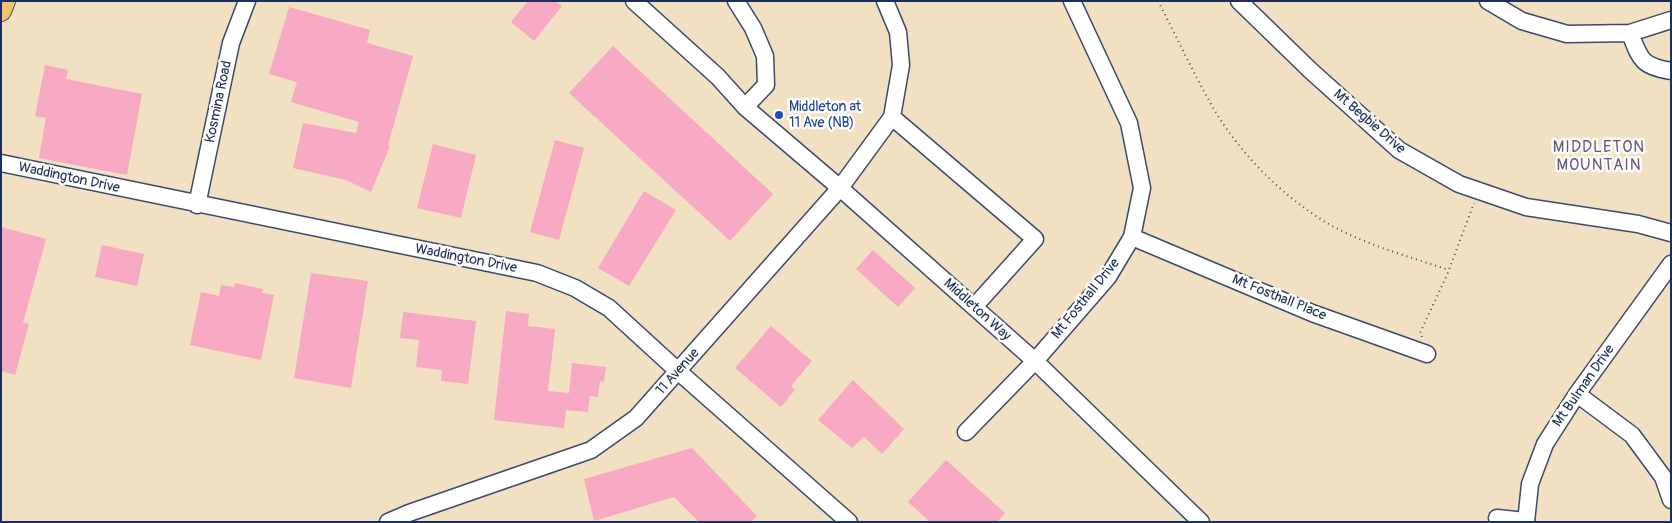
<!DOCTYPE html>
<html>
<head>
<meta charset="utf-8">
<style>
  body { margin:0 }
  #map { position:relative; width:1672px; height:523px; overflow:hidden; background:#f1e0c1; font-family:Pangolin,sans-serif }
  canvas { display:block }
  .frame { position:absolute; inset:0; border:2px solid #1b2f5e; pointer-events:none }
</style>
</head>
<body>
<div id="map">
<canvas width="1672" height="523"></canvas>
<div class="frame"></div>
</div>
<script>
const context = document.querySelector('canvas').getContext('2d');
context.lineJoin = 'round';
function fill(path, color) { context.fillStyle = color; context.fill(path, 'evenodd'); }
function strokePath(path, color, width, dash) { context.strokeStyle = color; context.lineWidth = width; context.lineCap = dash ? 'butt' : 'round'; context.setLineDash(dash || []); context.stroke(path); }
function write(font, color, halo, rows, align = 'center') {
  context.font = font + ' Pangolin,sans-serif'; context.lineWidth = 5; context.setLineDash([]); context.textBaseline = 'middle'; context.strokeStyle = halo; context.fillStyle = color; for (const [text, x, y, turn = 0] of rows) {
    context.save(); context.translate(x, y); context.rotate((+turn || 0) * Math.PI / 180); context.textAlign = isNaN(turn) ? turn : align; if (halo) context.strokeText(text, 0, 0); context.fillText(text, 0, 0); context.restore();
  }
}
const building = new Path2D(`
  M528 1H555L562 6 534 41 511 22Z
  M289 7 370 30 367 43 413 56 388 145 390 146 371 192 346 180 293 168 303 123 356 133 359 122 291 102 297 82 269 74Z
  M613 46 773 194 730 241 569 93Z
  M45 65 68 70 66 79 142 94 127 175 39 158 46 118 35 116Z
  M555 140 584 148 559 240 530 232Z
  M433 144 476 155 461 218 417 208Z
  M644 191 676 210 629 286 598 268Z
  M1 227 46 239 23 323 29 324 15 375 1 371Z
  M102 245 144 254 137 286 95 277Z
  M873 250 915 288 898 307 856 269Z
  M311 273 368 281 351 388 294 378Z
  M235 283 263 289 262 293 274 295 261 360 190 345 201 292 219 296 221 285 234 287Z
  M506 311 529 314 528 326 555 329 548 391 569 393 572 363 606 367 604 382 600 381 598 397 590 396 588 412 566 410 564 428 494 420Z
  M403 312 476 321 468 384 441 381 442 370 416 367 419 340 400 338Z
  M771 326 812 361 791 386 795 390 781 407 735 368Z
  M853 380 904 429 882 454 864 437 852 448 818 420Z
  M692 448 757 516 751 522H699L674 497 594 521 584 479Z
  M946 460 1005 513 997 522H930L908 502Z`);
const path = new Path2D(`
  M1158 1C1176 36 1193 72 1212 106 1238 151 1278 192 1322 220 1359 243 1407 256 1449 270
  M1422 337 1420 333 1447 275 1474 203`);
const minor = new Path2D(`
  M634 1 718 77 745 107 840 188 1035 361 1201 522
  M736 1 753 28 765 56 766 85 745 107
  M1239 1 1310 70 1399 150 1459 184 1526 207 1638 224 1671 233
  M1488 1 1522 21 1567 34 1630 33 1671 20
  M1630 33C1640 59 1641 66 1671 71
  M892 117 1035 239 974 307
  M1 163 537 273 575 288 609 308 679 372 849 522
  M197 205 231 43 247 1
  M1132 237 1312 313 1427 354
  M1577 394 1632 435 1663 477 1671 500
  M966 432 1035 361 1108 277 1132 237 1142 188 1129 123 1072 1
  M1497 518 1525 521
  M388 522 409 513 591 450 636 418 840 188 892 117 901 65 898 32 885 1
  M1526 522 1530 484 1545 444 1577 394 1671 264`);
const major = new Path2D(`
  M1 11 5 1`);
const markers = [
  [779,115,5,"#1a4fb4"]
];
const streetNames = [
  ["Kosmina Road",219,102,-78],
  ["Mt Begbie Drive",1369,122,41],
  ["Waddington Drive",69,178,12],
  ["Waddington Drive",466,259,11],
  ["Mt Fosthall Place",1279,298,22],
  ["Mt Fosthall Drive",1086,299,-51],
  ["Middleton Way",977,310,42],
  ["11 Avenue",678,372,-48],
  ["Mt Bulman Drive",1584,386,-55]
];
const transitNames = [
  ["Middleton at",789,107],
  ["11 Ave (NB)",789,123]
];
const quarterNames = [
  ["MIDDLETON",1599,148],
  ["MOUNTAIN",1599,166]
];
fill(building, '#f7a8c2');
strokePath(minor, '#3b4a6d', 19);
strokePath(major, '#3b4a6d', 22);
strokePath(path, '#3b4a6d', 2, [1, 4]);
strokePath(minor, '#fff', 16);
strokePath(major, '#f4c26a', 20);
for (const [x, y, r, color] of markers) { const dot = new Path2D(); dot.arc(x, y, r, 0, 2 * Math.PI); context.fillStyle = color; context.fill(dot); strokePath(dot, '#fdfcf7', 2); }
write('14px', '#1b2f5e', '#fdfcf7', streetNames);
write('14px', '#164399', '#fdfcf7', transitNames, 'left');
context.letterSpacing = '1px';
write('16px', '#685981', '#fdfcf7', quarterNames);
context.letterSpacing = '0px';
</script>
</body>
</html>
